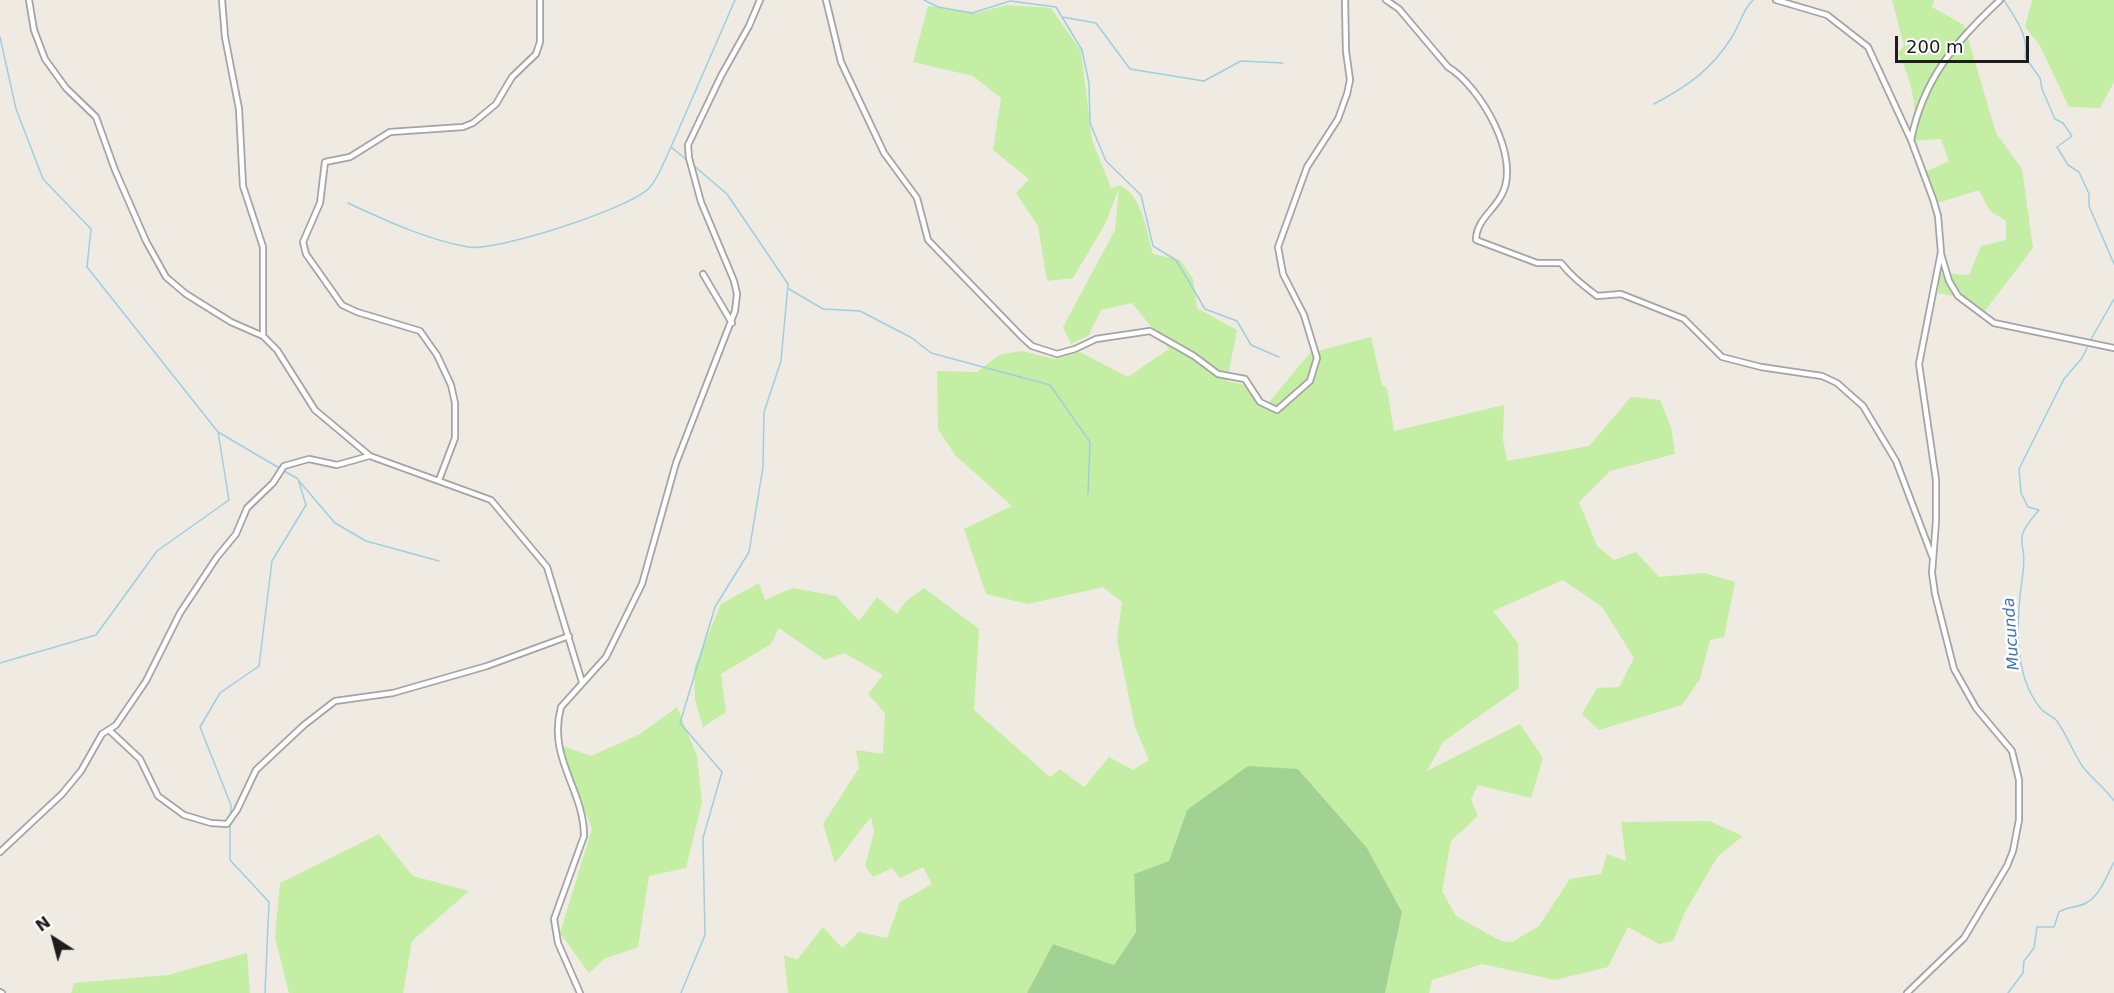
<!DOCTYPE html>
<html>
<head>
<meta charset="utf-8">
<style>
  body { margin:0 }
  #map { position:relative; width:2114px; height:993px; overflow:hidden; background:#efebe2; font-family:"DejaVu Sans",sans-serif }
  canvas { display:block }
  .north { position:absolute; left:24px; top:909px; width:60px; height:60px; -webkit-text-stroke:4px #fff; paint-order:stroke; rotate:324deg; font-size:16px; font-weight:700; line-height:24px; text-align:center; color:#1d1d1d }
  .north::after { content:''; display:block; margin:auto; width:21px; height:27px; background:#1d1d1d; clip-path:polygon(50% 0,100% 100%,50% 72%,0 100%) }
  .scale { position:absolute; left:1895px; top:36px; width:134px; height:27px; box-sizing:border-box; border:3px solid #1d1d1d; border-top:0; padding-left:8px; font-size:18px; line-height:21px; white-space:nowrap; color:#1d1d1d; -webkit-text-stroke:4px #fff; paint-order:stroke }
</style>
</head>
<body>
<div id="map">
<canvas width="2114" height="993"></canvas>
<div class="north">N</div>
<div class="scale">200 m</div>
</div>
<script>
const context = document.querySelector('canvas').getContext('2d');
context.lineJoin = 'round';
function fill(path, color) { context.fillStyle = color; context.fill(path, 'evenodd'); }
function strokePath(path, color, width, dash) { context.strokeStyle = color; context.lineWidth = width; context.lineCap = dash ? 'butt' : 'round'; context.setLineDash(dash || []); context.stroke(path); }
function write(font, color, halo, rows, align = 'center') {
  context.font = font + ' "DejaVu Sans",sans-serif'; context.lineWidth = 5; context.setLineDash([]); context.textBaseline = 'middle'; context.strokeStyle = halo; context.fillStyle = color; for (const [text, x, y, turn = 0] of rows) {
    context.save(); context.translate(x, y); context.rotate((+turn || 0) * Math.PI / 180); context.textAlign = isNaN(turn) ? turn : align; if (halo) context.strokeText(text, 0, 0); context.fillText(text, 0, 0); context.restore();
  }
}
const grass = new Path2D(`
  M1892 0H1934L1932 7 1964 25 1996 133 2022 169 2033 248 1984 312 1959 297 1938 293 1940 273 1969 275 1981 246 2006 240V221L1990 211 1979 190 1938 203 1925 172 1949 161 1941 139 1912 141C1919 109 1912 82 1898 53L1904 46Z
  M2032 0H2114V82L2100 108 2069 107 2039 44 2025 27Z
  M1007 5 1051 8 1081 51 1092 140 1111 188 1120 185C1143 197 1146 230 1153 254L1180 260 1193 279 1197 308 1237 330 1227 381 1245 385 1265 407 1310 353 1371 337 1382 385 1387 388 1394 431 1504 405 1503 440 1507 461 1589 446 1631 397 1660 400 1671 427 1675 454 1610 471 1579 502 1597 546 1614 560 1636 552 1659 577 1705 573 1735 582 1724 637 1710 640 1700 679 1682 705 1599 730 1582 714 1597 688 1619 687 1634 658 1602 607 1563 580 1493 611 1518 643 1519 688 1443 742 1427 771 1520 724 1543 758 1531 798 1478 785 1471 799 1478 816 1451 841 1442 891 1456 916 1501 941 1512 942 1539 926 1570 879 1601 874 1607 854 1626 861 1621 822 1709 821 1743 836 1718 856 1685 912 1673 941 1659 944 1628 927 1608 967 1555 980 1482 964 1432 980 1429 993H1385L1402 912 1367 848 1298 769 1187 810 1169 861 1134 874 1136 932 1114 965 1053 944 1027 993H788L784 955 797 960 823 927 842 948 859 932 887 938 900 902 932 884 923 867 900 878 892 868 873 877 865 866 874 832 871 817 835 863 823 824 859 768 856 750 883 754 885 713 868 694 883 675 844 653 825 660 779 628 771 644 721 674 726 712 703 727 695 700 694 668 721 604 759 583 765 600 793 588 836 596 859 621 877 597 897 614 905 602 924 588 979 629 974 710 1050 777 1060 769 1084 787 1109 757 1133 770 1149 760 1135 727 1117 640 1122 602 1103 587 1028 604 986 594 964 529 1012 506 955 455 938 429 937 371 977 372 999 355 1022 351 1054 359 1080 352 1128 377 1169 349 1132 303 1101 310 1089 335 1071 344 1063 327 1115 230 1119 188 1105 224 1073 278 1047 281 1038 226 1016 193 1029 179 993 150 1001 98 973 76 913 62 928 6 976 13Z
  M677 707 697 756 702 802 686 868 649 876 638 947 604 959 589 973 560 933 592 829 560 745 591 756 640 734Z
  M379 834 413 876 469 891 412 941 403 993H289L275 937 280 883Z
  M247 953 250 993H71L74 983 168 975Z`);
const forest = new Path2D(`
  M1248 766 1298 769 1367 848 1402 912 1385 993H1027L1053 944 1114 965 1136 932 1134 874 1169 861 1187 810Z`);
const stream = new Path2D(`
  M924 0 938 7 972 13 1010 1 1056 7 1082 50 1089 83 1090 123 1106 161 1141 195 1153 246 1176 260 1205 309 1237 321 1251 345 1279 357
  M2004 0C2015 19 2029 34 2025 57L2040 78 2042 89 2055 119 2063 123 2072 136 2057 147 2068 165 2079 172 2089 194V206L2114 264
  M1062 17 1096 23 1130 69 1204 81 1241 61 1283 63
  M0 37 16 109 43 179 91 229 87 267 218 432 229 500 157 551 96 635 0 663
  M1654 104C1688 86 1711 70 1732 37 1739 26 1743 9 1753 0
  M687 160 671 147 735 0
  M348 203C387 221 425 239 468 247 495 252 633 208 650 187 659 177 665 159 671 147
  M789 289 823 309 860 311 912 338 931 353 1050 385 1090 442 1088 494
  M2090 341 2114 299
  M2088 346 2082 358 2064 379 2019 469 2021 493 2028 507 2039 510C2009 545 2028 536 2023 572 2017 614 2011 673 2041 709 2045 713 2052 716 2056 720 2067 734 2073 753 2083 767 2093 780 2106 789 2114 801
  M218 432 298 479 306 505 272 561 259 666 220 693 200 727 231 805V815
  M299 481 335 523 366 541 439 561
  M230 823V860L269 902 265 993
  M681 993 705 935 703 838 722 772 680 723 715 607 749 552 763 467 764 412 781 361 788 284 727 194 693 165
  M2008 993 2023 973 2024 961 2034 948 2037 927H2054L2059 912C2068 906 2078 908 2086 903 2100 896 2107 875 2114 862`);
const minor = new Path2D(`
  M29 0 34 30 45 59 66 88 96 117 115 170 146 241 166 277 186 294 231 322 263 336 277 350 315 410 370 456 491 500 547 567 582 682
  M222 0 225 37 239 109 243 186 263 247V336
  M826 0 841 62 884 153 917 198 928 240 1022 337 1032 346 1057 354 1075 349 1096 339 1150 331 1194 356 1218 374 1245 379 1260 402 1277 410 1310 381 1317 358 1304 315 1283 274 1278 247 1307 167 1338 119 1347 94 1350 80 1346 51 1345 0
  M1386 0 1399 9 1448 67C1480 86 1523 159 1501 196 1493 211 1476 221 1476 240L1537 263H1561C1572 277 1583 285 1597 296L1621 294 1684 319 1722 357 1761 367 1822 376 1837 383 1863 406 1896 461 1932 556
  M1776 0 1827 15 1868 47 1911 140 1933 199 1938 216 1941 252 1919 364 1936 480V521L1932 573 1935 594 1954 669 1976 708 2012 751 2019 780V820L2013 851 2007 866 1964 938 1907 993
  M1911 140C1923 79 1956 41 2000 0
  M1941 254 1949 281 1958 296 1994 323 2114 348
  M703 274 732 323
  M439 480 455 438V403L451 385 437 355 420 331 357 312 342 305 306 254 303 242 320 203 325 162 350 157 390 132 463 127 473 123 496 104 512 77 536 54 540 42V0
  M109 730 140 759 158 796 184 815 211 823 227 824 237 810 256 770 304 725 335 701 393 693 487 666 569 636
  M0 852 62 794 81 771 102 734 116 725 146 681 180 613 217 557 236 534 247 508 273 483 284 466 309 459 337 465 369 456
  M0 992 2 993
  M580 993 558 943 554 919 584 836C584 789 547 758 561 707L606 657 642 584 676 463 735 311 737 294 734 281 701 202 689 158 688 145 721 76 749 26 760 0`);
const waterNames = [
  ["Mucunda",2012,634,-94]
];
fill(grass, '#c4eea3');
fill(forest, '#a2d293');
strokePath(stream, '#9ecee1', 1.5);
strokePath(minor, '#a4a4a4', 8);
strokePath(minor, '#fff', 4.5);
write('italic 16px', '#4275b4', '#fff', waterNames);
</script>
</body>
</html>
